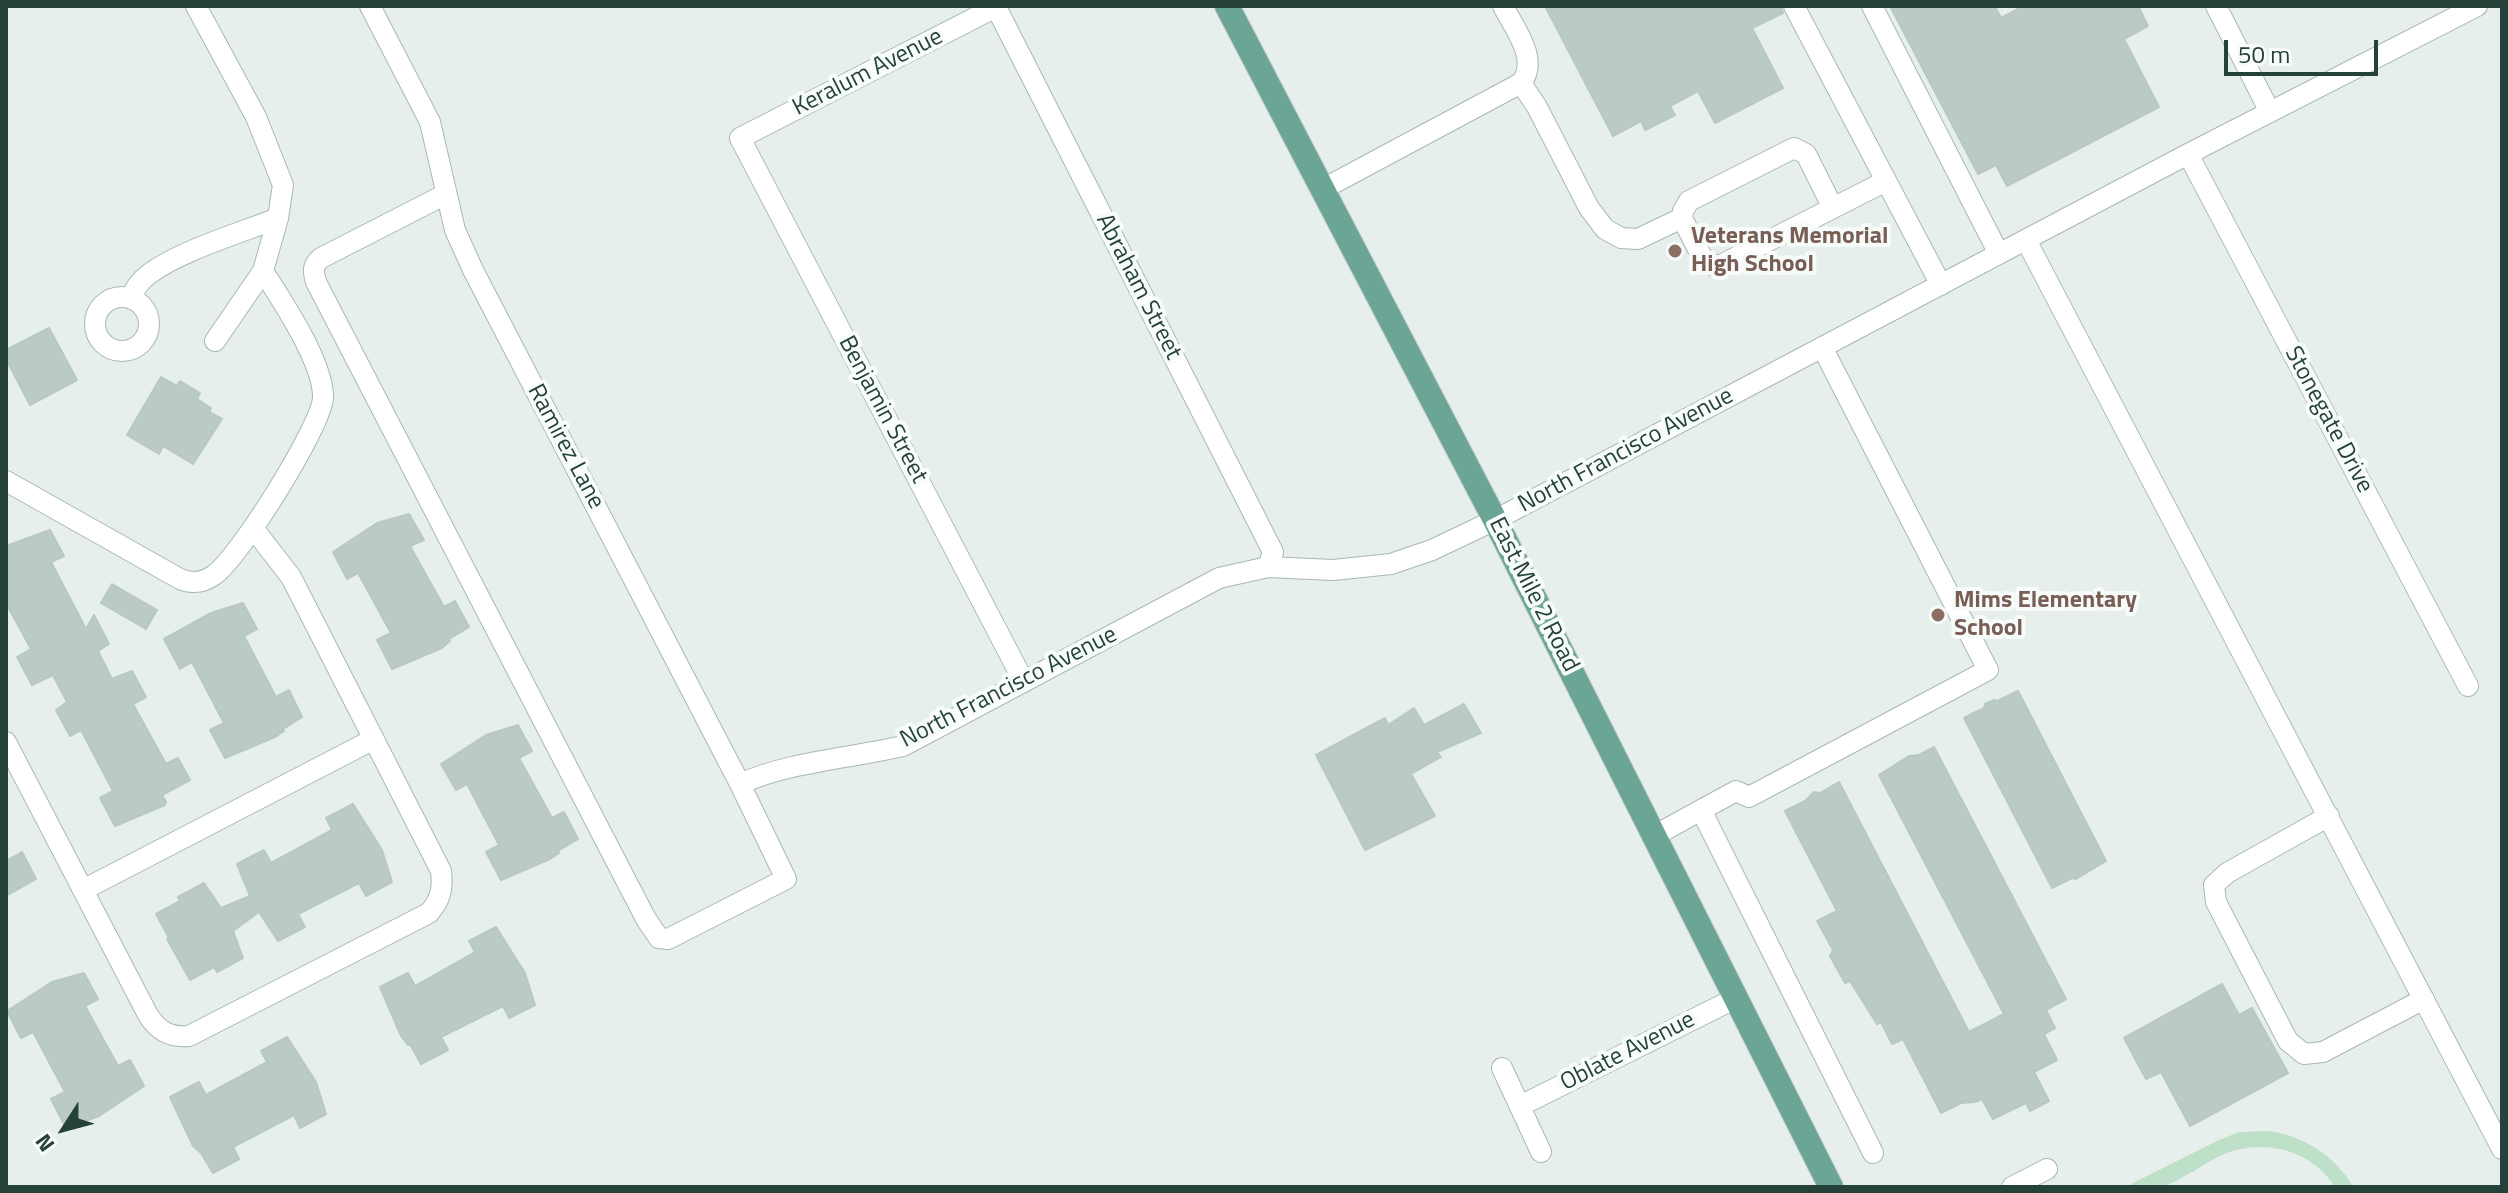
<!DOCTYPE html>
<html>
<head>
<meta charset="utf-8">
<style>
  body { margin:0 }
  #map { position:relative; width:2508px; height:1193px; overflow:hidden; background:#e6efeb; font-family:"Titillium Web",sans-serif }
  canvas { display:block }
  .frame { position:absolute; inset:0; border:8px solid #24423a; pointer-events:none }
  .north { position:absolute; left:24px; top:1089px; width:80px; height:80px; -webkit-text-stroke:6px #f7fbf9; paint-order:stroke; rotate:234deg; font-size:22px; font-weight:700; line-height:32px; text-align:center; color:#24423a }
  .north::after { content:''; display:block; margin:auto; width:28px; height:36px; background:#24423a; clip-path:polygon(50% 0,100% 100%,50% 72%,0 100%) }
  .scale { position:absolute; left:2224px; top:40px; width:154px; height:36px; box-sizing:border-box; border:4px solid #24423a; border-top:0; padding-left:10px; font-size:24px; line-height:28px; white-space:nowrap; color:#24423a; -webkit-text-stroke:6px #f7fbf9; paint-order:stroke }
</style>
</head>
<body>
<div id="map">
<canvas width="2508" height="1193"></canvas>
<div class="frame"></div>
<div class="north">N</div>
<div class="scale">50 m</div>
</div>
<script>
const context = document.querySelector('canvas').getContext('2d');
context.lineJoin = 'round';
function fill(path, color) { context.fillStyle = color; context.fill(path, 'evenodd'); }
function strokePath(path, color, width, dash) { context.strokeStyle = color; context.lineWidth = width; context.lineCap = dash ? 'butt' : 'round'; context.setLineDash(dash || []); context.stroke(path); }
function write(font, color, halo, rows, align = 'center') {
  context.font = font + ' "Titillium Web",sans-serif'; context.lineWidth = 8; context.setLineDash([]); context.textBaseline = 'middle'; context.strokeStyle = halo; context.fillStyle = color; for (const [text, x, y, turn = 0] of rows) {
    context.save(); context.translate(x, y); context.rotate((+turn || 0) * Math.PI / 180); context.textAlign = isNaN(turn) ? turn : align; if (halo) context.strokeText(text, 0, 0); context.fillText(text, 0, 0); context.restore();
  }
}
const green = new Path2D(`
  M2268 1131C2305 1136 2333 1155 2354 1187H2335C2312 1150 2264 1138 2224 1154 2203 1163 2184 1180 2163 1186 2152 1190 2137 1187 2125 1187L2219 1140 2239 1132Z`);
const building = new Path2D(`
  M1545 6H1781L1783 13 1752 28 1783 88 1715 123 1698 91 1670 106 1675 115 1645 130 1641 121 1613 136Z
  M1890 6H1995L2001 18 2024 6H2138L2148 26 2124 39 2159 107 2007 186 1996 165 1978 174Z
  M49 328 77 380 30 405 6 359V350Z
  M161 377 177 386 180 381 200 393 197 399 211 408 209 412 222 419 193 464 163 446 159 454 127 435Z
  M409 514 424 540 410 546 444 607 455 601 469 627 449 639 450 641 442 648 392 669 377 640 391 633 358 573 347 579 333 552 377 523Z
  M50 530 64 556 51 562 86 629 94 615 109 644 98 651 112 679 132 671 146 697 133 704 166 764 178 758 190 780 162 795 166 802 165 805 115 826 100 798 113 791 81 730 70 736 56 710 67 702 53 675 32 685 17 657 31 649 6 603V546Z
  M112 584 157 610 146 629 101 603Z
  M243 603 257 629 244 636 276 697 289 690 302 717 283 729 284 731 275 737 225 758 210 730 224 723 192 662 180 669 164 639 211 613Z
  M2018 691 2106 861 2076 879 2072 878 2052 888 1964 718 1984 708 1985 704 1994 700 1997 701Z
  M1464 704 1481 733 1437 752 1441 757 1411 774 1435 816 1365 850 1316 755 1385 718 1388 725 1414 708 1424 725Z
  M518 725 532 751 519 758 552 818 564 812 578 839 558 851 559 853 550 859 501 880 486 852 499 845 467 784 456 790 441 764 486 735Z
  M1934 747 2066 999 2046 1010 2055 1028 2044 1034 2057 1060 2034 1072 2049 1101 2030 1111 2026 1103 1993 1119 1982 1099 1975 1102 1961 1103 1941 1113 1903 1039 1892 1044 1881 1022 1877 1024 1850 981 1845 983 1830 956 1833 950 1817 921 1837 911 1785 811 1805 801 1814 792 1820 793 1839 782 1969 1032 2004 1014 1879 775 1909 756 1919 755Z
  M353 804 382 850 392 882 366 896 359 883 298 914 305 927 278 941 259 912 233 931 243 958 217 972 214 967 190 980 167 939 169 938 156 914 180 901 178 897 204 883 221 908 250 896 237 864 264 850 271 863 332 830 326 818Z
  M22 852 36 879 6 896V861Z
  M496 927 525 973 535 1005 509 1018 503 1006 441 1037 448 1050 421 1064 410 1044 408 1045 401 1036 380 987 408 973 415 986 475 952 469 941Z
  M84 973 98 999 85 1006 118 1066 130 1060 144 1086 99 1116 66 1128 51 1099 65 1092 33 1032 21 1038 7 1011 52 982Z
  M2222 984 2239 1015 2252 1008 2288 1073 2190 1126 2161 1072 2146 1079 2124 1038Z
  M287 1037 316 1082 326 1114 300 1128 294 1115 233 1147 239 1159 213 1173 201 1153 193 1146 170 1097 199 1082 206 1095 267 1062 261 1051Z`);
const minor = new Path2D(`
  M370 6 430 122 455 230 473 270 740 784 786 879 668 939 659 938 646 919 316 282C313 271 312 266 321 258L446 194
  M1794 6 1941 285
  M1872 6 1999 254
  M2216 6 2270 112
  M1521 83 1537 107 1589 208 1605 229 1621 238 1638 239 1682 218
  M2188 154 2468 686
  M1323 189 1521 83C1540 60 1514 28 1503 6
  M1833 208 1806 154 1794 148 1689 201 1683 211 1682 218 1704 261 1711 265H1721L1886 181
  M2026 240 2502 1149
  M95 324a27 27 0 1 1 54 0a27 27 0 1 1-54 0Z
  M131 299C134 289 141 280 149 274 182 250 240 233 278 218
  M215 341 263 271
  M6 481 180 579C192 584 203 583 214 575 239 558 321 427 323 398 324 363 282 301 263 271L278 218 283 185 256 117 196 6
  M1024 682 740 138 996 7 1273 552 1268 567
  M6 742 148 1015C158 1031 170 1038 189 1036L429 913C441 899 443 889 441 871L291 577 253 528
  M740 784C788 762 851 758 903 746L1219 578 1268 567 1333 570 1391 564 1432 550 1495 520 2188 154 2477 6
  M1701 810 1736 791 1749 797 1988 670 1822 347
  M2329 816 2227 873 2214 885 2216 902 2288 1041 2304 1054 2323 1052 2424 999
  M1654 836 1701 810 1873 1153
  M83 890 374 739
  M1502 1068 1541 1152
  M1520 1106 1736 998
  M2012 1187 2047 1169`);
const major = new Path2D(`
  M1227 6 1495 520 1831 1187`);
const markers = [
  [1675,251,8,"#8d6e63"],
  [1938,615,8,"#8d6e63"]
];
const streetNames = [
  ["Keralum Avenue",868,73,-27],
  ["Abraham Street",1138,287,63],
  ["Benjamin Street",882,410,62],
  ["Stonegate Drive",2328,420,62],
  ["Ramirez Lane",565,447,62],
  ["North Francisco Avenue",1626,451,-28],
  ["East Mile 2 Road",1533,595,63],
  ["North Francisco Avenue",1009,688,-27],
  ["Oblate Avenue",1628,1052,-27]
];
const educationNames = [
  ["Veterans Memorial",1691,237],
  ["High School",1691,265],
  ["Mims Elementary",1954,601],
  ["School",1954,629]
];
fill(green, '#bfe0c8');
fill(building, '#bbcac4');
strokePath(building, '#b8c9c2', 2);
strokePath(minor, '#a8b8b2', 22);
strokePath(major, '#c2cac8', 26);
strokePath(minor, '#fff', 20);
strokePath(major, '#6aa596', 24);
for (const [x, y, r, color] of markers) { const dot = new Path2D(); dot.arc(x, y, r, 0, 2 * Math.PI); context.fillStyle = color; context.fill(dot); strokePath(dot, '#f7fbf9', 3); }
write('24px', '#24423a', '#f7fbf9', streetNames);
write('bold 24px', '#785e54', '#f7fbf9', educationNames, 'left');
</script>
</body>
</html>
